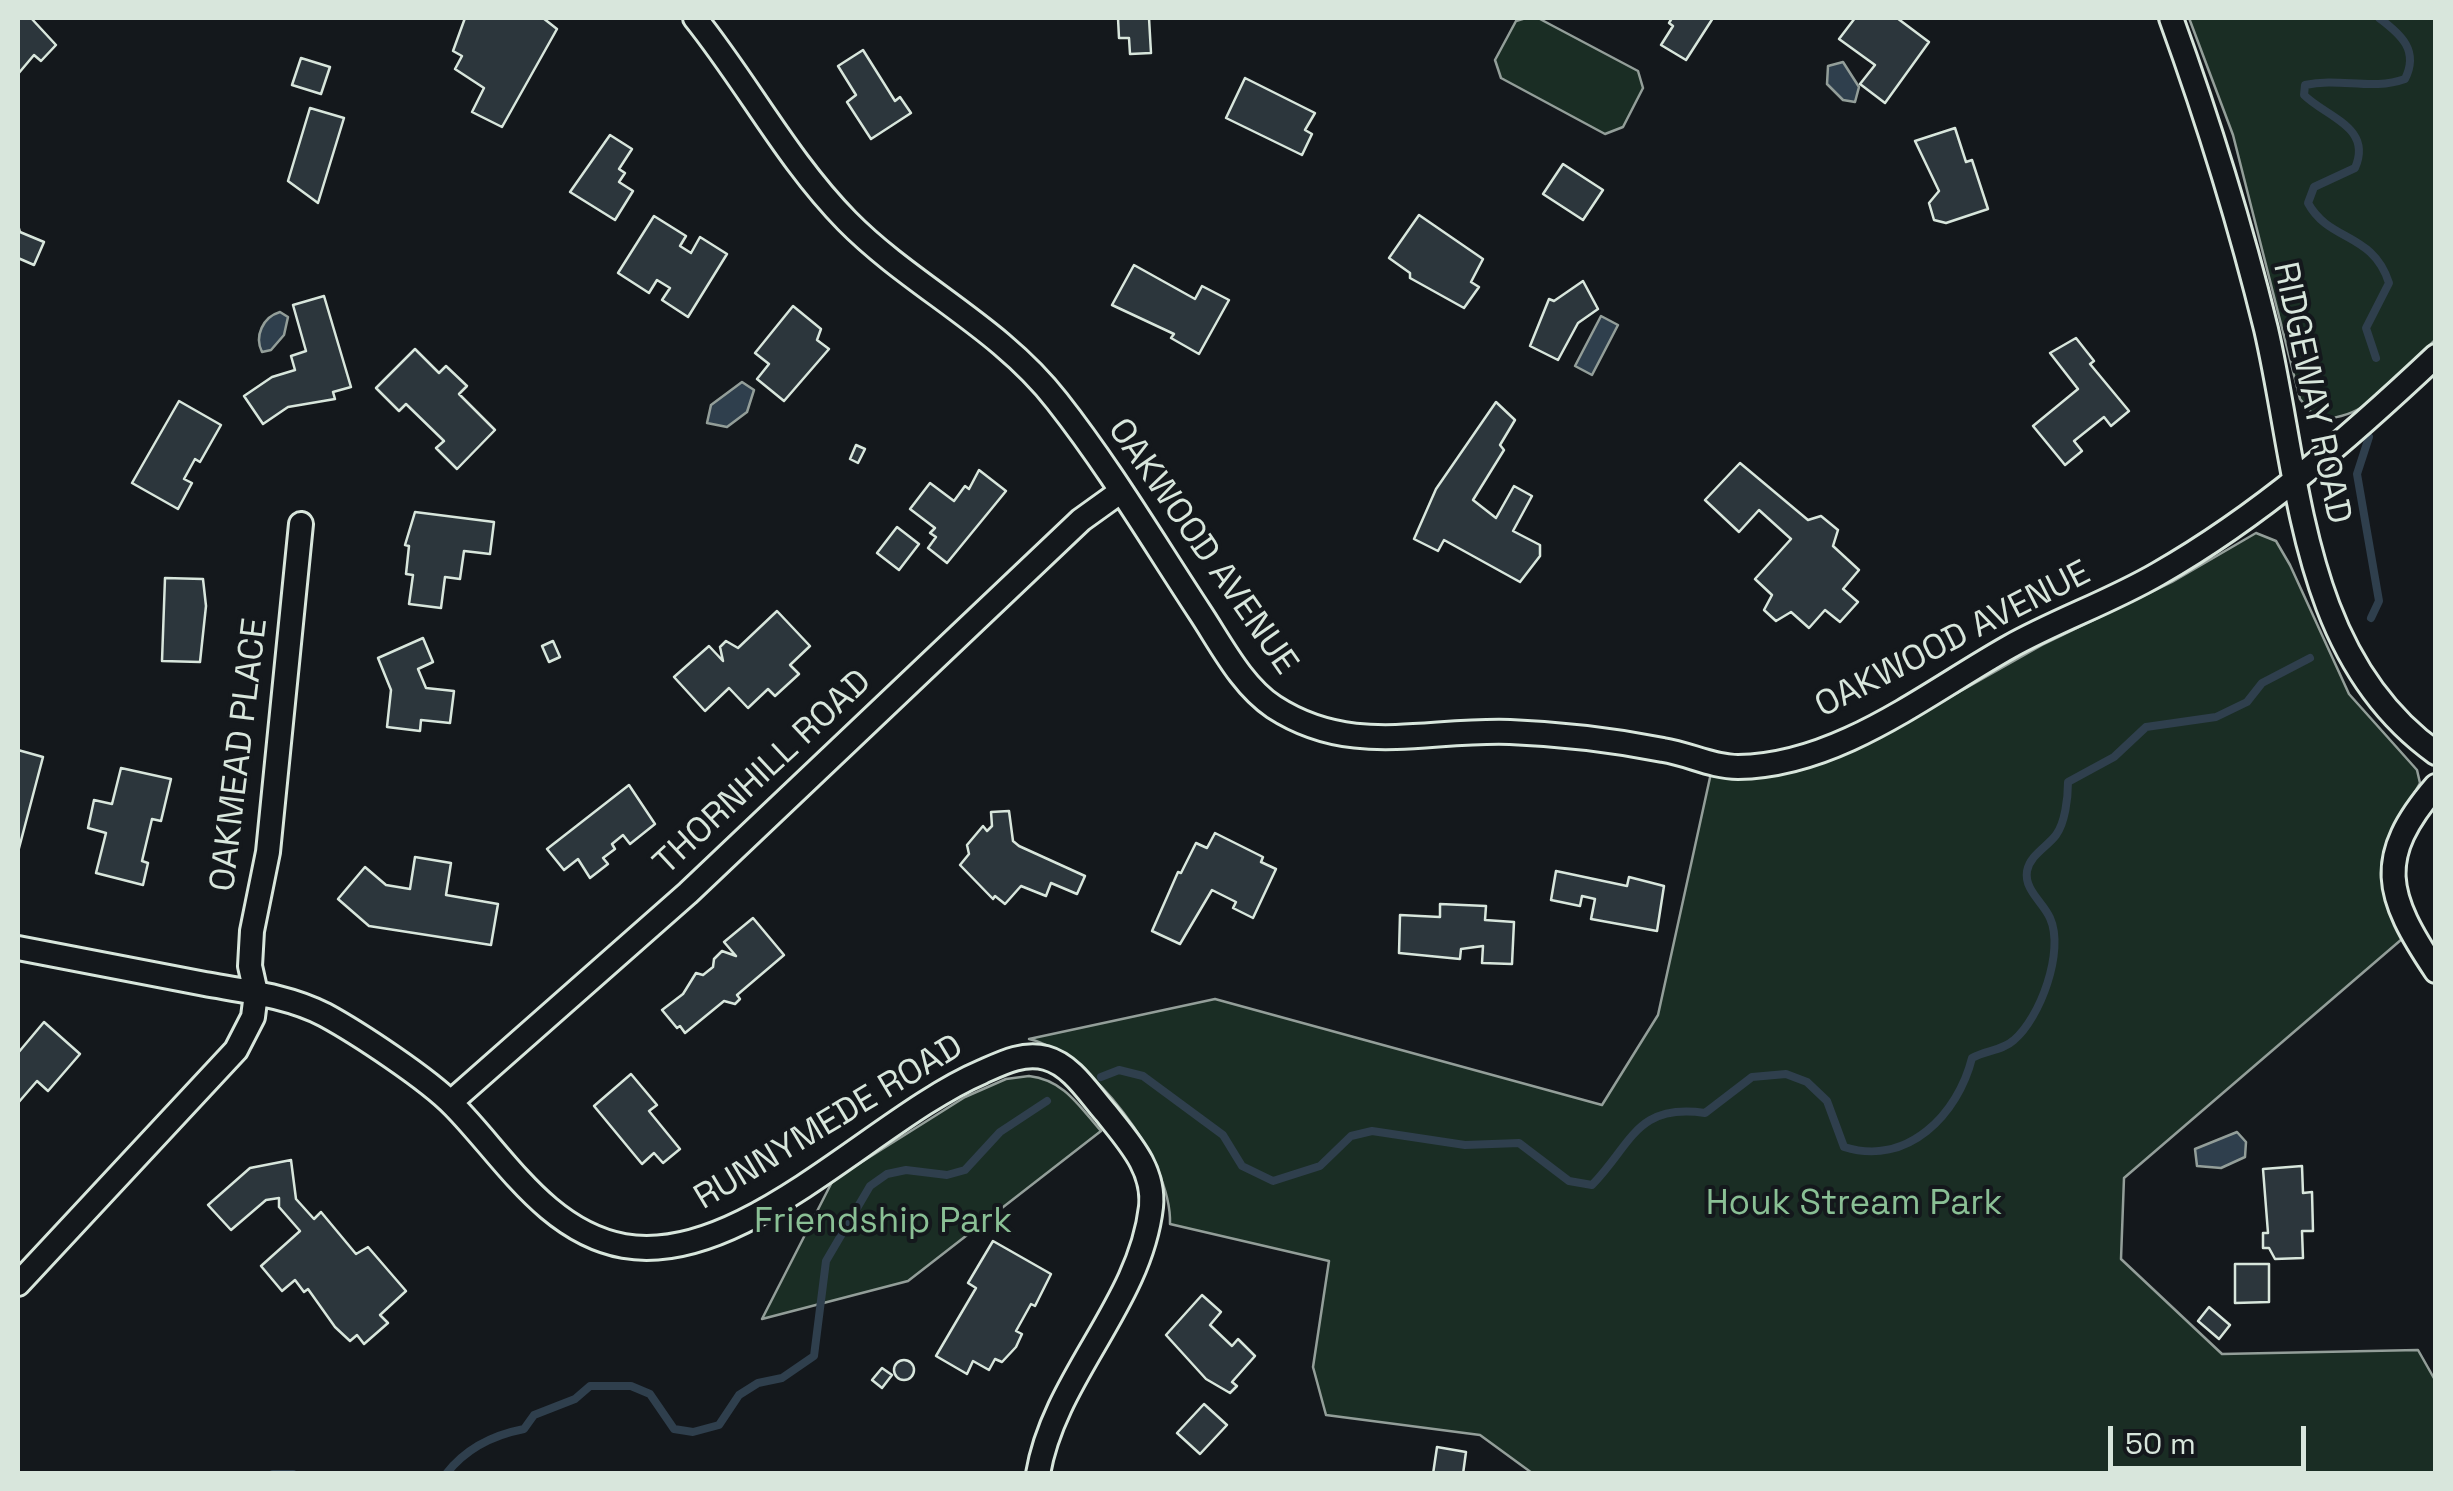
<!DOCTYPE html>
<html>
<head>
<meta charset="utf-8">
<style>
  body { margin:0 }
  #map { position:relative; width:2453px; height:1491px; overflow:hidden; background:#14181c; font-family:"Space Grotesk",sans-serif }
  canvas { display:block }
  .frame { position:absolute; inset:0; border:20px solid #d8e6dc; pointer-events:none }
  .scale { position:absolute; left:2108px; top:1426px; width:198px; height:45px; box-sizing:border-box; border:5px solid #d8e6dc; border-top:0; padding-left:12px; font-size:30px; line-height:35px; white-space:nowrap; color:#d8e6dc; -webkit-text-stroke:8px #14181c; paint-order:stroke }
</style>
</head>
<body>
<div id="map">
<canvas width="2453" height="1491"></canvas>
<div class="frame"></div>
<div class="scale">50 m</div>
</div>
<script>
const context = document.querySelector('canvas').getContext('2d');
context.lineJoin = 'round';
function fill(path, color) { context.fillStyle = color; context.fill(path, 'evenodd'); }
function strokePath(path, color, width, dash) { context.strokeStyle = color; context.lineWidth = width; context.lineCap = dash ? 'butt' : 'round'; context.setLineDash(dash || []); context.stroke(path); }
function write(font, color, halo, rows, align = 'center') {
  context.font = font + ' "Space Grotesk",sans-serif'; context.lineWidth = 8; context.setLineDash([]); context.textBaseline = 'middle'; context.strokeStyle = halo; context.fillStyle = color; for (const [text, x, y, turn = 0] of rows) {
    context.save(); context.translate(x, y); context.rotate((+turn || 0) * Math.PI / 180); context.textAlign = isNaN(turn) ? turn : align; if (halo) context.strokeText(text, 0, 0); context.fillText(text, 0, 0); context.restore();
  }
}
const green = new Path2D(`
  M1526 18H1538L1638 71 1643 88 1623 127 1605 134 1501 78 1495 60 1516 21Z
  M2189 18H2435V340C2402 372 2366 424 2316 418L2300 399 2233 135Z
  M2256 533 2276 541 2290 565 2349 694 2417 770 2420 783C2384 848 2368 866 2402 939L2124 1178 2121 1259 2222 1354 2418 1350 2435 1380V1473H1532L1480 1435 1326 1415 1313 1367 1329 1261 1170 1224C1172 1159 1091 1054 1029 1039L1215 999 1602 1105 1658 1015 1711 773 1809 765 1876 739 2042 645 2172 582Z
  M1029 1076C1064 1080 1079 1106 1101 1131L908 1281 762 1319 833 1180 965 1097 1006 1079Z`);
const water = new Path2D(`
  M1843 62 1859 87 1855 102 1843 100 1827 84 1828 66Z
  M280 312 288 317 284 335 271 350 262 352C254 336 263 317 280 312Z
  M1601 316 1618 325 1592 375 1575 366Z
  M742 382 754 390 747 412 727 427 707 423 711 405Z
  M2237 1132 2246 1142 2245 1157 2221 1168 2197 1166 2195 1149Z`);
const stream = new Path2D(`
  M2376 358 2366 328 2389 283C2373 232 2329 242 2308 203L2314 187 2355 168C2373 127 2326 117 2304 95L2305 85C2339 77 2372 91 2405 79 2419 51 2402 35 2379 18
  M2369 437 2357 474 2379 601 2371 618
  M1101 1077 1119 1070 1143 1076 1223 1135 1242 1166 1273 1181 1320 1166 1351 1136 1372 1131 1465 1145 1519 1143 1569 1181 1592 1185C1632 1144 1636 1103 1705 1113L1752 1077 1786 1074 1807 1082 1827 1101 1844 1147C1908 1167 1958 1114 1972 1058 1986 1050 2002 1051 2014 1040 2040 1018 2065 951 2050 918 2043 902 2024 890 2027 871 2030 855 2047 847 2056 835 2065 823 2068 798 2068 782L2114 757 2146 727 2216 717 2247 702 2262 683 2310 658
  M273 1474H293
  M446 1474C466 1448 493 1435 524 1429L534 1415 575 1399 590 1386H631L650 1394 674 1429 693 1432 719 1425 739 1395 758 1383 782 1378 814 1356 826 1261 870 1186 887 1174 906 1170 947 1175 965 1170 1000 1132 1047 1101`);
const building = new Path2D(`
  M18 18H31L56 45 41 61 34 55 18 74Z
  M465 18H543L557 29 502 127 472 112 484 88 455 69 462 56 453 51Z
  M1118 18H1149L1151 53 1130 54 1129 38H1119Z
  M1672 18H1713L1686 60 1661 45 1673 26 1669 23Z
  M1855 18H1897L1929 42 1885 103 1860 84 1875 65 1839 39Z
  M863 50 895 101 900 97 911 113 871 139 847 102 856 95 838 66Z
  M301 58 330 67 321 94 292 85Z
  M1245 78 1315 113 1305 130 1312 134 1302 155 1226 118Z
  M310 108 344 118 318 203 288 181Z
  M1955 128 1966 162 1972 160 1988 209 1946 223 1934 220 1929 203 1939 191 1915 141Z
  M610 135 632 149 619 169 625 173 619 182 633 191 615 220 570 192Z
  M1563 164 1603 190 1583 220 1543 194Z
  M1419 215 1483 259 1471 282 1479 287 1464 308 1410 278V273L1389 258Z
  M654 216 686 236 680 246 691 253 700 237 727 254 688 317 662 300 670 288 657 280 649 293 618 273Z
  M18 225 20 232 44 242 34 265 18 258Z
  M1134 265 1195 299 1202 286 1229 300 1199 354 1171 338 1174 334 1112 305Z
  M1583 281 1598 309 1578 323 1558 360 1530 346 1549 299 1554 301Z
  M324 296 351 387 333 392 335 399 288 407 263 424 244 396 272 377 295 370 291 356 306 351 293 305Z
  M793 306 821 329 817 340 829 349 784 401 757 379 769 364 755 353Z
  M2076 338 2094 361 2090 364 2129 411 2111 426 2104 417 2074 441 2082 451 2065 465 2033 426 2078 389 2050 353Z
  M415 349 439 373 446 366 467 386 459 394 495 430 457 469 436 448 444 441 406 404 399 411 376 388Z
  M179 401 221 425 200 462 195 459 184 479 192 483 178 509 132 483Z
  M1496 402 1515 420 1500 445 1504 450 1473 500 1496 518 1514 486 1532 496 1513 531 1540 545V556L1520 582 1444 540 1438 551 1414 539 1436 489Z
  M856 445 865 449 858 463 850 459Z
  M1740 463 1808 520 1821 516 1838 530 1833 546 1859 570 1843 589 1858 602 1840 622 1825 610 1809 628 1791 612 1776 621 1764 610 1772 595 1755 579 1791 539 1759 510 1739 532 1705 500Z
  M979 470 1006 491 947 563 928 548 936 537 930 533 935 528 910 509 930 483 954 501 965 486 969 489Z
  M415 512 494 522 490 554 464 551 460 579 445 577 441 608 409 604 413 575 406 574 409 546 405 545Z
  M897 527 919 544 899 570 877 553Z
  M165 578 203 579 206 606 200 662 162 661Z
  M777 611 810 646 790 665 799 674 775 696 768 689 748 708 729 688 705 711 674 677 709 646 723 661 720 647 726 641 738 648Z
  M423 638 433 662 418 669 426 688 454 691 450 723 421 720 420 731 387 727 391 690 378 658Z
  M553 641 560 657 549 662 542 646Z
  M18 750 43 757 18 852Z
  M121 768 171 779 161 821 152 819 142 861 148 863 143 885 96 873 106 833 88 828 94 800 112 804Z
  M629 785 655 824 630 844 623 835 612 844 615 849 603 858 608 864 590 878 578 859 564 870 547 849Z
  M1009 811 1013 841 1019 846 1085 876 1077 894 1051 883 1046 896 1021 886 1005 904 995 896 993 899 960 865 969 854 967 845 983 826 987 831 992 826 991 812Z
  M1215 833 1263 857 1261 862 1276 869 1253 918 1233 908 1236 902 1212 890 1180 944 1152 931 1178 872 1181 873 1196 843 1207 848Z
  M415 857 451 863 446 895 498 904 491 945 369 926 338 899 365 867 386 885 410 889Z
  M1556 871 1627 886 1629 877 1664 886 1657 931 1591 919 1595 899 1582 896 1580 906 1551 900Z
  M1440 904 1486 906 1485 920 1514 922 1512 964 1482 963 1483 946 1461 949 1460 959 1399 953 1400 915 1440 917Z
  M753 918 784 955 737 995 740 999 735 1004 724 1001 685 1033 680 1026 677 1028 662 1010 683 994 696 973 703 975 713 967 714 959 722 951 736 956 724 942Z
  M44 1022 80 1054 48 1091 37 1081 18 1103V1053Z
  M631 1074 657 1105 649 1111 680 1149 663 1163 654 1153 642 1164 594 1106Z
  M291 1160 296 1199 314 1219 321 1212 356 1254 368 1247 406 1291 380 1315 388 1323 364 1344 357 1335 350 1341 335 1327 308 1289 304 1292 295 1280 282 1291 261 1266 300 1231 279 1207V1198L266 1200 231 1230 208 1205 250 1168Z
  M2302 1166 2303 1193 2312 1192 2313 1231H2302L2303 1258 2275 1259 2269 1248H2263V1233H2268L2263 1169Z
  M993 1241 1051 1274 1035 1306 1031 1304 1016 1331 1022 1334 1016 1347 1002 1362 995 1359 989 1370 973 1361 967 1374 936 1356 976 1288 968 1283Z
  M2235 1264H2269V1302L2235 1303Z
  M1202 1295 1221 1312 1210 1325 1232 1346 1238 1339 1255 1356 1232 1382 1237 1386 1230 1393 1206 1379 1166 1335Z
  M2209 1307 2230 1325 2219 1339 2198 1321Z
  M894 1370a10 10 0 1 1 20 0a10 10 0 1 1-20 0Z
  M882 1368 892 1375 882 1388 872 1380Z
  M1204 1404 1227 1425 1200 1454 1177 1433Z
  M1437 1447 1466 1452 1463 1474H1433Z`);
const street = new Path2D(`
  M695 18C748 84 787 160 847 221 911 286 1000 327 1057 401 1109 467 1153 541 1199 611 1221 644 1241 685 1274 707 1351 757 1424 729 1510 732 1560 734 1613 740 1663 750 1689 754 1712 767 1738 767 1838 766 1927 693 2009 647 2057 620 2110 602 2158 574 2260 516 2351 436 2436 356
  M2171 18C2208 120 2240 223 2266 329 2300 476 2300 656 2436 753
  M2436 786C2374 858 2385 895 2436 971
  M18 948C80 960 142 972 205 984 244 991 289 996 325 1015 358 1033 428 1079 454 1106 504 1157 547 1232 624 1246 742 1267 876 1117 982 1072 1002 1063 1023 1052 1046 1058 1072 1065 1089 1094 1106 1113 1128 1141 1155 1169 1151 1207 1140 1304 1054 1378 1038 1474
  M451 1102 688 893 1081 520 1120 492
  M18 1284 236 1050 253 1017 256 993 250 966 252 931 268 852 301 524`);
const streetNames = [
  ["RIDGEWAY ROAD",2311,393,78],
  ["OAKWOOD AVENUE",1202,547,55],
  ["OAKWOOD AVENUE",1953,640,-27],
  ["OAKMEAD PLACE",240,755,-83],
  ["THORNHILL ROAD",763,773,-43],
  ["RUNNYMEDE ROAD",829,1123,-31]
];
const parkNames = [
  ["Houk Stream Park",1854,1205],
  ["Friendship Park",883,1223]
];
fill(green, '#1a2d24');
strokePath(green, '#939e99', 2.5);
fill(water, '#2f3f4d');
strokePath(water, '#939e99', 2.5);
strokePath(stream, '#2f3f4d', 8);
fill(building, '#2c363c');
strokePath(building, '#d8e6dc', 2.5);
strokePath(street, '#d8e6dc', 28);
strokePath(street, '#14181c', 22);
write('35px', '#d8e6dc', '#14181c', streetNames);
write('35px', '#8ac095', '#14181c', parkNames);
</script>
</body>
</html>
